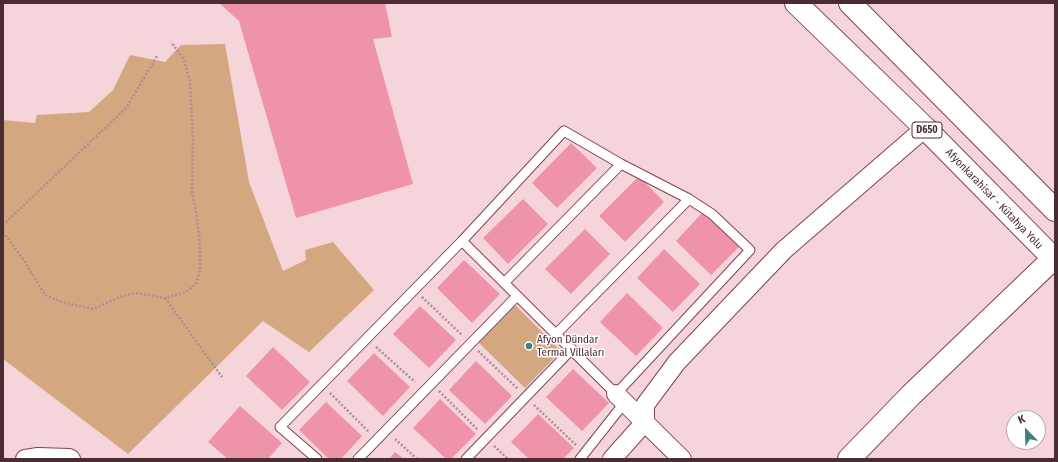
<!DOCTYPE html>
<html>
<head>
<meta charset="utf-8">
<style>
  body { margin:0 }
  #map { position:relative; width:1058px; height:462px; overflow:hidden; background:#f5d4da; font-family:"Fira Sans Condensed",sans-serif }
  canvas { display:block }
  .frame { position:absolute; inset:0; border:4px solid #4a2c33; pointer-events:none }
  .north { position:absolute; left:1006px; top:410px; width:40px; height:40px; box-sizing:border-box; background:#fff; border:1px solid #b7abad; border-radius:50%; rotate:337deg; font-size:11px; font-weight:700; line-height:16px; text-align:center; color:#4a2c33 }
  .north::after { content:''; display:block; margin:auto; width:14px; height:18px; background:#3d837b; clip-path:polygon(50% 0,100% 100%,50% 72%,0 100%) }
</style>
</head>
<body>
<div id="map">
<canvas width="1058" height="462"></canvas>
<div class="frame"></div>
<div class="north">K</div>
</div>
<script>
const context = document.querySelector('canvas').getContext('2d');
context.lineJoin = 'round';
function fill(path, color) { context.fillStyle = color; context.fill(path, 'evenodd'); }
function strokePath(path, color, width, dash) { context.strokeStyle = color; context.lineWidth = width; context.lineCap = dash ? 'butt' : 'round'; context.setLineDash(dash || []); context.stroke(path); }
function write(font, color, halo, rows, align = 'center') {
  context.font = font + ' "Fira Sans Condensed",sans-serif'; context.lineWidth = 3; context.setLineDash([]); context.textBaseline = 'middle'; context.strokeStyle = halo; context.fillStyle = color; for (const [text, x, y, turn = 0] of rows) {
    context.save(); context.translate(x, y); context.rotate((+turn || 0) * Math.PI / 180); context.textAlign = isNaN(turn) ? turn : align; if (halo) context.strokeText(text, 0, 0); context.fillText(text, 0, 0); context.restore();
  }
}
const green = new Path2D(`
  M225 44 249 182 283 271 306 260 305 250 333 242 374 290 309 352 263 321 128 454 3 359V120L35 123 37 115 89 112 113 90 130 55 165 62 181 45Z
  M515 305 561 351 525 388 478 342Z`);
const building = new Path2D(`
  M219 3H385L392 37 373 39 413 184 296 218 239 21Z
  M571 143 597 168 557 208 532 183Z
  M639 176 664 202 625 242 599 216Z
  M523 199 548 224 508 264 483 238Z
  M703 212 739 247 711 275 676 241Z
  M585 229 610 254 571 294 545 269Z
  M664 249 700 284 673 312 637 278Z
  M464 260 500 294 472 323 437 288Z
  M627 293 663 328 636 356 600 322Z
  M420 306 456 340 429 368 393 334Z
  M273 347 310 382 282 410 246 376Z
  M374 353 410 387 383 416 347 381Z
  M476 361 512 396 485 424 449 390Z
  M573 369 609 403 582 431 546 397Z
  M440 399 476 434 451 459H446L413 428Z
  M326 402 362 436 341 459H329L299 430Z
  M240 406 282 443 268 459H228L208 442Z
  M538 414 574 448 563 459H529L511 442Z
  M395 452 404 459H389Z`);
const path = new Path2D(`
  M3 225 126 108 157 56
  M3 232 25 262 45 295 62 302 93 309 120 297 136 293 165 298 186 292 196 284 200 270V245L197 218 192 192 193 139 190 81 183 58 171 42
  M422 297 462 335
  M165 298 222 377
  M376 347 415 382
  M478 351 518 389
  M439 391 478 430
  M330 393 369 432
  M534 405 576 445
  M395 439 417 459
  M494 446 508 459`);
const lane = new Path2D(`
  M504 283 621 164
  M556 334 689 199
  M317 459 280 427 462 241 564 131 621 164 689 199 712 214 750 250 616 394 462 241
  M358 459 517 296
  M466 459 572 349
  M580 459 625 402`);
const street = new Path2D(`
  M616 394 682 459
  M25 459 38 457 69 458 71 459
  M612 459 645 422V405L677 362 784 250 925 128`);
const secondary = new Path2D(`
  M849 459 911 395 1055 257`);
const highway = new Path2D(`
  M796 3 925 128 1055 260
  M850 3 1055 210`);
const markers = [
  [529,346,4,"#3d837b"]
];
const shields = [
  [927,130,30]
];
const shieldNames = [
  ["D650",927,130]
];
const streetNames = [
  ["Afyonkarahisar - Kütahya Yolu",994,199,46]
];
const poiNames = [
  ["Afyon Dündar",537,340],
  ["Termal Villaları",537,353]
];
fill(green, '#d3a880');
fill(building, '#ee93a8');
strokePath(lane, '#844253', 11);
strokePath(street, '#844253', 20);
strokePath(secondary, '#844253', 24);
strokePath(highway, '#844253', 24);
strokePath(path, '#ac8d93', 2.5, [2, 2]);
strokePath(lane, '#fff', 9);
strokePath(street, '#fff', 18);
strokePath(secondary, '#fff', 22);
strokePath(highway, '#fff', 22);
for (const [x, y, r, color] of markers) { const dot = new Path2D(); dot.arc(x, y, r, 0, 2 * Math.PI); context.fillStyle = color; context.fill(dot); strokePath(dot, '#fff', 1.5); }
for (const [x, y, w] of shields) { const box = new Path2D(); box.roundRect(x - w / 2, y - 8, w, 16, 3); context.fillStyle = '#fff'; context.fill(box); strokePath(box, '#4a2c33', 1); }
write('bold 10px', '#4a2c33', null, shieldNames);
write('11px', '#4a2c33', '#fff', streetNames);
write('11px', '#4a2c33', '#fff', poiNames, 'left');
</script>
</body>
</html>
